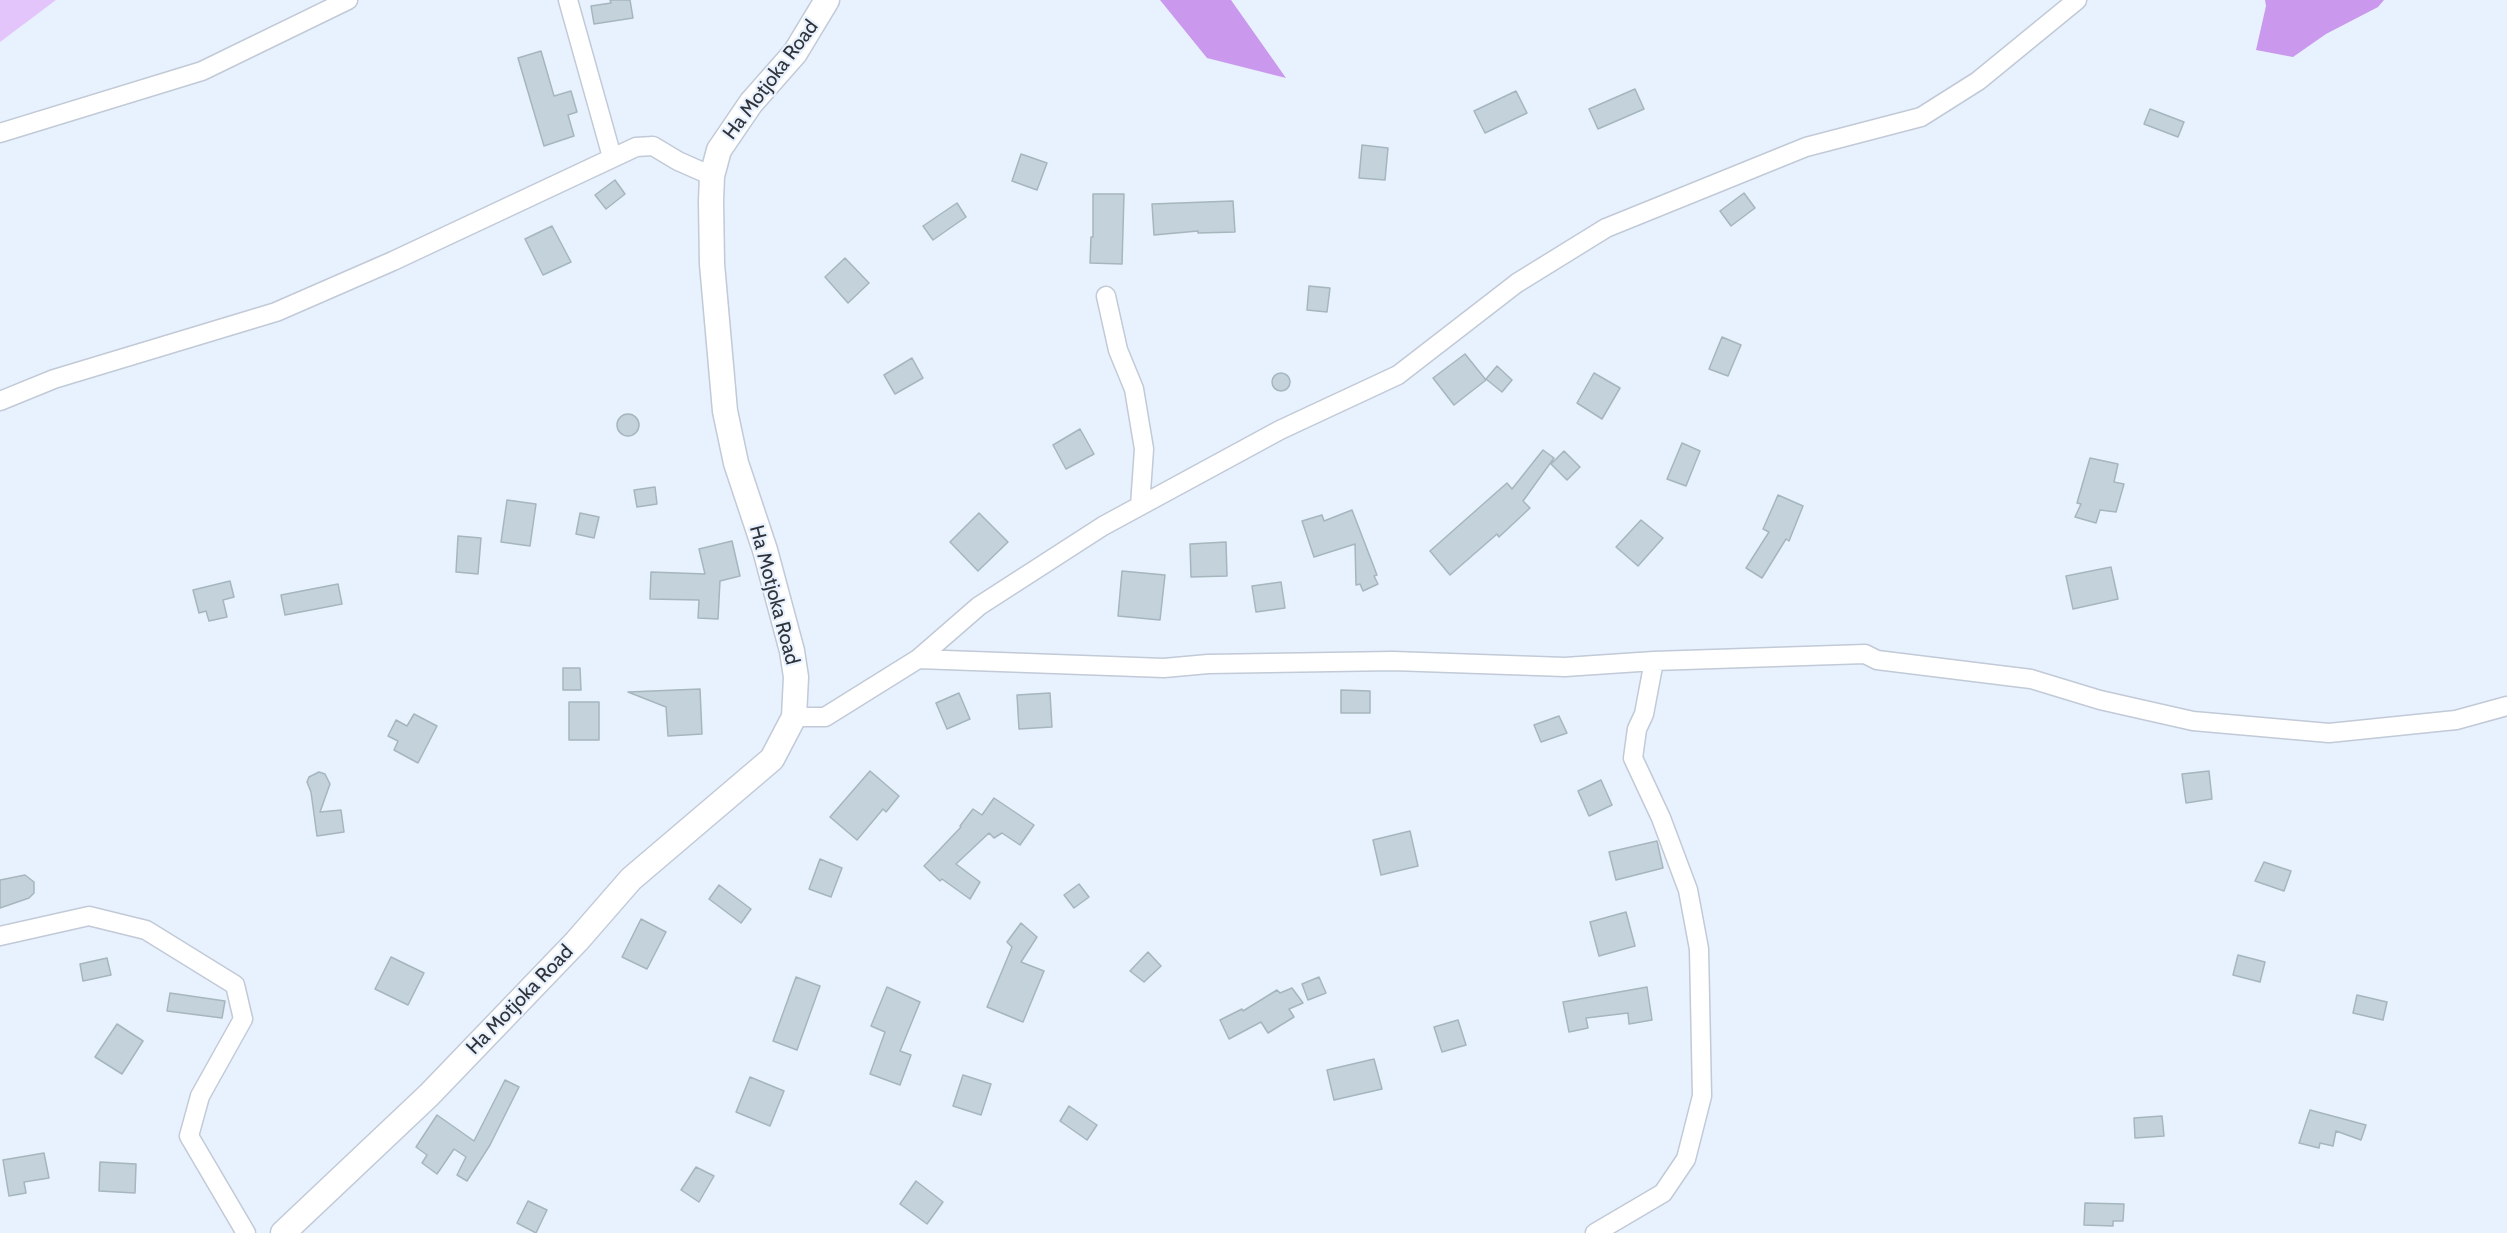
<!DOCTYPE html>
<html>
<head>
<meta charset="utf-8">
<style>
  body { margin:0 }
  canvas { display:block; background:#e8f1fe }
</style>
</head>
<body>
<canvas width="2507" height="1233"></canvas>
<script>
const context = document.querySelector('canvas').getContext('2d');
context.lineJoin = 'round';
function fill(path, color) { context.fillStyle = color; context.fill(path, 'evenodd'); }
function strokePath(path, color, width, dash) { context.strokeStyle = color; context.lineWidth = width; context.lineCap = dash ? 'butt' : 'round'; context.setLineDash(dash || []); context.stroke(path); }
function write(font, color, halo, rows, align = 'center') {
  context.font = font + ' Cabin,sans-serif'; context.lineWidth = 4.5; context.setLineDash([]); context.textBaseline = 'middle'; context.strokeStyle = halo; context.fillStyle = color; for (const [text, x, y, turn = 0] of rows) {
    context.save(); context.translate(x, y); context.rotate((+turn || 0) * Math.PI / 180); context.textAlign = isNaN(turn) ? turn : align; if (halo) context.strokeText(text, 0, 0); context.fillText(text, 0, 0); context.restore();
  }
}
const green = new Path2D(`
  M0 0H56L0 42Z`);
const forest = new Path2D(`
  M1160 0H1231L1286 78 1207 58Z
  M2265 0H2384L2378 7 2326 34 2293 57 2256 50 2266 6Z`);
const building = new Path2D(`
  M610 0H630L633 18 594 24 591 6 611 3Z
  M541 51 554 96 571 91 577 112 568 115 574 136 544 146 518 58Z
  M1635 89 1644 109 1598 129 1589 109Z
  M1516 91 1527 113 1485 133 1474 111Z
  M2150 109 2184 122 2178 137 2144 124Z
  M1362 145 1388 148 1385 180 1359 178Z
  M1021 154 1047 163 1037 190 1012 181Z
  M615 180 625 194 606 209 595 195Z
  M1744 193 1755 208 1731 226 1720 211Z
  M1093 194H1124L1122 264 1090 263 1091 237H1093Z
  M1233 201 1235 232 1198 233V231L1154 235 1152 204Z
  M957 203 966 217 933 240 923 226Z
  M552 226 571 262 543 275 525 239Z
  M845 258 869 283 848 303 825 277Z
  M1309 286 1330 288 1327 312 1307 310Z
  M1722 337 1741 345 1728 376 1709 369Z
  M1465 354 1486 380 1454 405 1433 378Z
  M912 358 923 378 895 394 884 375Z
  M1497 366 1512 380 1502 392 1486 379Z
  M1272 382a9 9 0 1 1 18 0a9 9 0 1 1-18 0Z
  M1594 373 1620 388 1602 419 1577 403Z
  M617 425a11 11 0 1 1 22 0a11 11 0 1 1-22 0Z
  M1080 429 1094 454 1066 469 1053 445Z
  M1682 443 1700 451 1686 486 1667 479Z
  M1543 450 1554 458 1523 501 1530 508 1499 537 1497 534 1450 575 1430 551 1507 483 1512 489Z
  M1564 451 1580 467 1567 480 1551 464Z
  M2090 458 2118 464 2114 482 2124 484 2116 512 2100 510 2096 523 2075 517 2081 504 2077 503Z
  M655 487 657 504 637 507 634 490Z
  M1778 495 1803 506 1789 541 1786 539 1762 578 1746 568 1769 532 1763 529Z
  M507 500 536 504 530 546 501 542Z
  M1352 510 1377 575 1374 576 1378 584 1363 591 1360 584 1356 585 1355 544 1314 557 1302 521 1322 515 1324 521Z
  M580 513 599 517 594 538 576 534Z
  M979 513 1008 542 978 571 950 542Z
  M1641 520 1663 538 1638 566 1616 547Z
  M458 536 481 538 478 574 456 572Z
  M732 541 740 576 720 581 718 619 698 618 699 600 650 599 651 572 705 574 699 549Z
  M1226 542 1227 576 1191 577 1190 544Z
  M2111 567 2118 599 2073 609 2066 576Z
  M1122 571 1165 575 1160 620 1118 616Z
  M230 581 234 597 223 600 227 617 209 621 206 611 199 613 193 590Z
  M1281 582 1285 608 1256 612 1252 586Z
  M338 584 342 604 285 615 281 595Z
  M563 668H580L581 690H563Z
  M700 689 702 734 668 736 666 707 628 692Z
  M1341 690 1370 691V713H1341Z
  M959 693 970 719 947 729 936 703Z
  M1050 693 1052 727 1019 729 1017 695Z
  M569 702H599V740H569Z
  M414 714 437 726 418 763 394 750 398 741 388 736 396 720 407 726Z
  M1559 716 1567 733 1541 742 1534 725Z
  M870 771 899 796 886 812 883 809 857 840 830 817Z
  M2209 771 2212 799 2186 803 2182 774Z
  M319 772 325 774 330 784 320 812 341 810 344 832 317 836 311 792 307 782 309 777Z
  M1601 780 1612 805 1589 816 1578 791Z
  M994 798 1034 825 1020 845 1002 833 994 838 989 833 956 864 980 882 970 899 942 879 940 881 924 866 961 827 960 826 973 809 982 815Z
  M1410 831 1418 866 1381 875 1373 840Z
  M1657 841 1663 868 1616 880 1609 852Z
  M820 859 842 868 831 897 809 889Z
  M2264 862 2291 871 2284 891 2255 881Z
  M25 875 34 882V893L29 898 0 908V880Z
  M1079 884 1089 897 1074 908 1064 895Z
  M719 885 751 909 741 923 709 899Z
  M1626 912 1635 946 1599 956 1590 922Z
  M641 919 666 932 647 969 622 957Z
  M1021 923 1037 937 1021 962 1044 971 1023 1022 987 1007 1012 947 1007 942Z
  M1148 952 1161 966 1144 982 1130 971Z
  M2238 955 2265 962 2260 982 2233 975Z
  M391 957 424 973 408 1005 375 989Z
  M107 958 111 975 83 981 80 964Z
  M796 977 820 986 797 1050 773 1041Z
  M1319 977 1326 993 1308 1000 1302 984Z
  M887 987 920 1002 900 1051 911 1055 900 1085 870 1074 885 1032 871 1026Z
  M1647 987 1652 1020 1629 1024 1628 1013 1586 1018 1588 1028 1569 1032 1563 1002Z
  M1292 988 1303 1003 1289 1009 1294 1017 1268 1033 1261 1022 1229 1039 1220 1020 1242 1009 1243 1011 1277 990 1280 993Z
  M170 993 225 1001 222 1018 167 1011Z
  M2357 995 2387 1002 2383 1020 2353 1013Z
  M1458 1020 1466 1045 1442 1052 1434 1027Z
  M117 1024 143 1041 122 1074 95 1057Z
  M1374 1059 1382 1089 1334 1100 1327 1070Z
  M963 1075 991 1084 981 1115 953 1106Z
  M750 1077 784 1091 770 1126 736 1112Z
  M505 1080 519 1087 490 1145 467 1181 457 1175 466 1157 454 1149 437 1174 422 1163 427 1155 416 1147 437 1115 474 1141Z
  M1069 1106 1097 1125 1087 1140 1060 1121Z
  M2310 1110 2366 1125 2361 1140 2336 1131 2333 1146 2320 1143 2319 1148 2299 1143Z
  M2162 1116 2164 1136 2135 1138 2134 1118Z
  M44 1153 49 1178 24 1182 26 1193 9 1196 3 1160Z
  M100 1162 136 1164 135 1193 99 1191Z
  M696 1167 714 1176 699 1202 681 1190Z
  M916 1181 943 1202 927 1224 900 1204Z
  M528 1201 547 1210 536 1233 517 1223Z
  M2085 1203 2124 1204 2123 1221H2113V1226L2084 1225Z`);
const minor = new Path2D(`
  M568 0 612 157
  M0 133 202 71 348 0
  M1106 296 1118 350 1134 389 1144 449 1140 506
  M0 401 54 379 276 312 393 261 636 147 653 146 678 161 712 176
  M918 659 1164 668 1208 664 1393 661 1565 667 1654 661 1865 654 1877 660 2031 679 2100 700 2193 721 2329 733 2456 720 2507 706
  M794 717H825L918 659 979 606 1103 526 1280 430 1398 375 1517 283 1606 228 1806 147 1921 117 1978 81 2077 0
  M0 936 89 916 146 930 235 985 243 1019 200 1096 189 1136 246 1233
  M1595 1233 1663 1193 1686 1159 1702 1096 1699 949 1688 890 1661 818 1633 758 1637 729 1644 714 1654 661`);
const tertiary = new Path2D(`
  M283 1233 429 1095 577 941 631 879 772 759 794 717 796 677 792 651 765 550 736 463 725 411 712 264 711 201 712 176 719 150 751 103 795 53 827 0`);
const streetNames = [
  ["Ha Motjoka Road",771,80,-53],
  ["Ha Motjoka Road",774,595,75],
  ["Ha Motjoka Road",520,1000,-46]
];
fill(green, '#e3c5fb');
fill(forest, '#ca98ed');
fill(building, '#c4d3db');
strokePath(building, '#a6b6bd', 1.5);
strokePath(minor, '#c1cad6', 21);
strokePath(tertiary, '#c1cad6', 27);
strokePath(minor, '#fff', 18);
strokePath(tertiary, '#fff', 24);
write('20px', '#303338', '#e8f1fe', streetNames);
</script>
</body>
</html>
